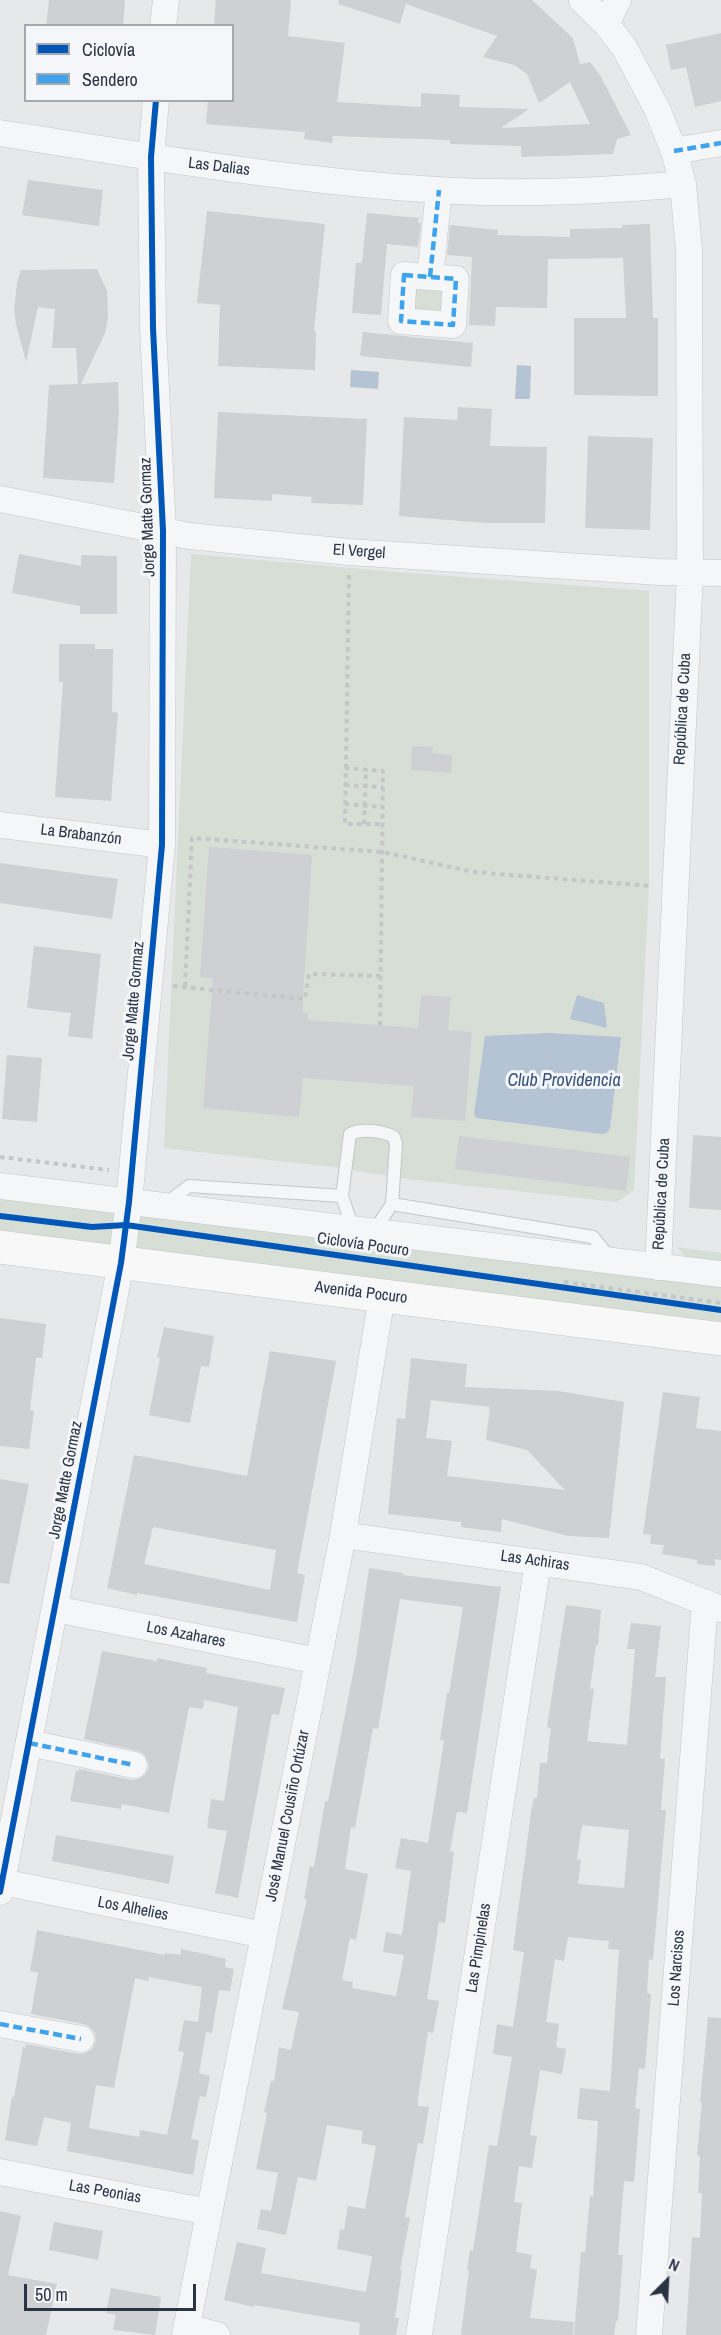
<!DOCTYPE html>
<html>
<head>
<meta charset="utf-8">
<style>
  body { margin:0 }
  #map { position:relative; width:721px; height:2335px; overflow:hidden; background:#e6e8ea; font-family:"Archivo Narrow",sans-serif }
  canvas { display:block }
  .legend { position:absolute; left:24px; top:24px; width:210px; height:78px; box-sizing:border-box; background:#f4f6f9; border:2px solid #a4a8b1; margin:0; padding:8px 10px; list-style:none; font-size:18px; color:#2b3445 }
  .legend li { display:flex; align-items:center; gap:12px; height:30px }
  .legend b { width:30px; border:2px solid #a4a8b1 }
  .north { position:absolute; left:637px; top:2251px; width:60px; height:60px; -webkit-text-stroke:4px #f4f6f9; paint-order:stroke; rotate:24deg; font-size:16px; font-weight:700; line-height:24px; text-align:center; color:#2b3445 }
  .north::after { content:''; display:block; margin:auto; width:21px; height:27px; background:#2b3445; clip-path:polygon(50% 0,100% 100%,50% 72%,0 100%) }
  .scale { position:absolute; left:24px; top:2284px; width:172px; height:27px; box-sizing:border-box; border:3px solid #2b3445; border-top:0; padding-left:8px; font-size:18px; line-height:21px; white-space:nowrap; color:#2b3445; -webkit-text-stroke:4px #f4f6f9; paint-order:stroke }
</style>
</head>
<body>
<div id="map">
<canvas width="721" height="2335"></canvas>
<ul class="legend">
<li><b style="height:8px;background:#0057b8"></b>Ciclovía</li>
<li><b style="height:8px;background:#3ea3ec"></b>Sendero</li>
</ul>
<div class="north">N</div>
<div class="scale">50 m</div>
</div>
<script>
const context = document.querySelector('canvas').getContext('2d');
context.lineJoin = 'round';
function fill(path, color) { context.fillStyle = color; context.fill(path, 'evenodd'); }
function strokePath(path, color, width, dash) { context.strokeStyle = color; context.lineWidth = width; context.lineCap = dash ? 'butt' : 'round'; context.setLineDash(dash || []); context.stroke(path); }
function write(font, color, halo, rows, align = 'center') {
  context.font = font + ' "Archivo Narrow",sans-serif'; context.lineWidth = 6; context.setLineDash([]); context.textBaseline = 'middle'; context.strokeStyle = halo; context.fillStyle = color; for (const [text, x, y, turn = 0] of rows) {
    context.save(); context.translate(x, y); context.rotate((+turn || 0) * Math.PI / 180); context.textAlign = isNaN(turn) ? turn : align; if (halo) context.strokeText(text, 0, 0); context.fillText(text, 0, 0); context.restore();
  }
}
const green = new Path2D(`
  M411 283 447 286 445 316 409 312Z
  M191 554 408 573 649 591V885L634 1190 617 1202 408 1179 333 1167 164 1148Z
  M0 1194 721 1284V1325L0 1238Z
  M677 1247 721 1253V1263L687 1259Z`);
const water = new Path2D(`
  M517 365 531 366 530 399H515Z
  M351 370 379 372 378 389 350 387Z
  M577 995 604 1003 607 1028 570 1019Z
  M549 1033 621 1037 610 1128 607 1133 601 1134 476 1118 474 1114 485 1036Z`);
const building = new Path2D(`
  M49 0H125L123 26H46Z
  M216 0H291L288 36 345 43 337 102 421 107V93L460 95 459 107 529 109 501 128 590 124 570 82 539 103 527 74 514 65 483 57 497 36 406 4 400 24 338 4 339 0H532L573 38 580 64 590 62 600 75 631 135 617 139 613 154 521 157V146L450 144V140L333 136 332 143 304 139 305 132 206 124 208 100H232V26H214Z
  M721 33V101L695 107 686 67 671 70 666 45Z
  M28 180 103 190 99 226 22 215Z
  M207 211 325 224 314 331H316L315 370 218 366 220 305 197 303Z
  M367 213 419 218 418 223H421L418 247 387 244 381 315 352 313 356 263H362Z
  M650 224 653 318H658V396L574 395V318H626L623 258 548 259 547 308 496 307 495 326 469 325 472 257 447 255 450 225 498 230 497 235 570 237V229L622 228V225Z
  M97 269 107 291 108 318 105 333 81 384 118 382 119 413 114 483 43 478 49 385 78 384 76 348H52L55 309 38 307 26 362 16 324 14 310 17 283 21 270Z
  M363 332 473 343 471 367 360 356Z
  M458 407 492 409 490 446 547 447 545 523H486L399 516 404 417 457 420Z
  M218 412 367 419 363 505 311 503 312 497 272 494V501L214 498Z
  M588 436 653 438 650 530 585 528Z
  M19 554 81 566V555L117 556V614H80V606L12 593Z
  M59 644H95V649H113L112 712 118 713 111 801 55 797 63 682H59Z
  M412 746 433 747 432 753 452 755 451 773 411 770Z
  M209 847 312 855 302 1012 308 1013 307 1020 418 1028 421 995 451 997 448 1030 472 1032 465 1121 411 1117 414 1086 303 1078 299 1117 203 1108 213 978 200 977Z
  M0 863 118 879 112 919 0 903Z
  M34 946 101 954 92 1039 68 1036 71 1013 27 1008Z
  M7 1055 42 1058 37 1122 2 1119Z
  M693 1135 721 1137V1210L689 1208Z
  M459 1136 630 1157 626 1191 455 1169Z
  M0 1318 46 1324 42 1358H36L30 1410 34 1411 29 1449 0 1446Z
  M164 1327 214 1336 209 1367 201 1366 190 1423 149 1415 160 1358H157Z
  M270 1351 336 1361 297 1573 305 1575 297 1622 137 1593V1595L107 1588 134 1455 247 1476ZM153 1527 276 1550 270 1590 144 1564Z
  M411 1358 467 1364 465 1387 559 1391 624 1402 609 1538 568 1536 502 1519 501 1532 461 1527V1522L388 1514 397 1418 405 1419ZM431 1400 490 1407 486 1440 527 1450 565 1490 447 1476 452 1441 426 1438Z
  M663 1392 700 1397 696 1428 721 1431V1560L715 1559V1566L697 1564V1560L662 1554 664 1545 650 1544 651 1535 643 1534Z
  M0 1479 29 1484 9 1584 0 1583Z
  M369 1568 403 1573 402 1575 501 1587 467 1813 457 1812 450 1851 454 1852 445 1923 439 1922 427 1999 439 2001 433 2033 428 2032 418 2098V2106L429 2107 423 2144 418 2143 405 2217 410 2218 400 2270H402L395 2318H399L396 2335H359L360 2323 254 2305V2307L224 2300 237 2242 266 2248 261 2273 366 2292 372 2256 337 2249 340 2229 344 2230 348 2206 365 2209 376 2146 361 2143 363 2131 327 2125 316 2181 298 2177 286 2235 257 2229 261 2209 271 2211 278 2173 256 2169 267 2113 264 2112 271 2081H274L279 2047 291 2050 299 2012 282 2009 307 1899H304L310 1866 314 1867 325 1801H328L356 1658ZM400 1599 463 1607 449 1693H447L440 1740 444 1741 428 1843 401 1838 395 1868 411 1871 402 1935 386 1932 383 1952 404 1955 396 1996 352 1988 353 1982 342 1980 350 1938 356 1940 368 1874 345 1869 351 1827 355 1828 373 1728 378 1729Z
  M566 1605 601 1610 598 1645H596L590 1689H594L587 1741 627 1745 635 1649H627L631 1623 661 1626 655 1677H666L660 1759H665L661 1810H666L653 1960 649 1959 647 1993 651 1994 645 2069 639 2068 635 2108 640 2109 634 2182 624 2181 618 2255H623L618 2321H616L614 2335H574L581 2252H585L590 2196 593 2197 598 2121 577 2119 580 2088 610 2091 619 1950 608 1949 609 1941 568 1937 564 1961 555 1959 546 2022 559 2024 556 2047 566 2049 562 2074 540 2070 530 2135 537 2136 532 2168 519 2166 514 2202 522 2203 516 2252 532 2255 530 2268 537 2270 530 2318 574 2322 573 2335H461L469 2270H467L470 2250 473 2251 489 2145 497 2146 512 2057 493 2054 497 2024 513 2027 524 1952 513 1950 531 1812 534 1798H537L540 1763H547L551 1728 547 1727ZM582 1825 629 1830 624 1888 578 1884 581 1860 577 1859Z
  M102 1651 157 1661V1658L207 1668 206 1673 285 1688 279 1715 272 1714 238 1898 215 1893 227 1831 207 1828 211 1799 224 1801 238 1707 204 1700 203 1709 189 1707 169 1813 122 1804 121 1809 70 1801 76 1771H79V1769L132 1780 138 1779 145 1775 149 1767 148 1761 144 1754 138 1751 84 1739Z
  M56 1835 174 1856 169 1884 52 1861Z
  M37 1930 165 1955V1953L181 1955V1949L205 1954 226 1959 225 1967 234 1969 230 1991 219 1990 212 2033 206 2032 199 2073 210 2076 206 2097 200 2096 191 2139 199 2140 193 2175 67 2151 71 2123 44 2117 37 2146 5 2140 12 2097H14L23 2047 25 2048 26 2044 79 2054 85 2053 92 2049 96 2041 95 2033 91 2028 84 2024 31 2014 38 1973 30 1971ZM149 1977 202 1987 198 2022 184 2020 178 2051 184 2052 167 2135 140 2130 139 2137 89 2128 96 2085 114 2088 135 1978 148 1981Z
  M708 2017 721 2018V2335H686L692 2237 700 2238 702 2193H698L700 2156 697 2155 702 2102H700Z
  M0 2211 21 2216 8 2275 57 2284 46 2335H0Z
  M54 2222 103 2231 98 2260 49 2250Z
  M111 2288 161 2297 155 2335 113 2330 116 2315 106 2313Z`);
const path = new Path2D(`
  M349 575 345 824H383
  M345 768 383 771 380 1026
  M345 785 383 787
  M345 804 383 807
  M364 824 366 769
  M173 986 305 999 309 974 381 976
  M185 986 192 838 383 852 473 872 651 886
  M0 1157 109 1170
  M564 1282 721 1303`);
const lane = new Path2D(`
  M392 1204 593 1237 610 1258
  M164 1205 189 1186 342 1196
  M353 1229 342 1196 350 1134C361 1128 384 1131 394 1137L396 1144 392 1204 374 1231`);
const street = new Path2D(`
  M582 0 606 24 624 47 657 109 674 151 683 184 689 250 690 573 658 1267
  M606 24 618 0
  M163 26 166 0
  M0 133C145 156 291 181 438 190 517 195 604 191 683 184
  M674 151 721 143
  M404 275 456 279 453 325 401 321Z
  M430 277 439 190
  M0 499 189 536 349 552 660 572 721 573
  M0 825 162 845
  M0 1186 721 1274
  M343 1535 641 1577 721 1609
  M55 1609 318 1661
  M29 1743 134 1765
  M2 1882 264 1935
  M0 1892 121 1263 129 1202 162 845 163 531 153 328 151 157 156 100
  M0 2024 81 2039
  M0 2172 209 2212
  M187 2327 217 2335
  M185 2335 343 1535 382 1296
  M419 2335 538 1562
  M649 2335 705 1602`);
const secondary = new Path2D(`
  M0 1247 721 1339`);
const quiet = new Path2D(`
  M674 151 721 143
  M404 275 456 279 453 325 401 321Z
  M430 277 439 190
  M29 1743 134 1765
  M0 2024 81 2039`);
const cycleway = new Path2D(`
  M0 1216 92 1227 126 1225 721 1310
  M0 1892 121 1263 129 1202 162 845 163 531 153 328 151 157 156 100`);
const streetNames = [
  ["Las Dalias",219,167,7],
  ["Jorge Matte Gormaz",148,517,-92],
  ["El Vergel",359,552,4],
  ["República de Cuba",683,709,-87],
  ["La Brabanzón",81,835,7],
  ["Jorge Matte Gormaz",134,1001,-85],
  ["República de Cuba",662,1194,-87],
  ["Ciclovía Pocuro",363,1245,8],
  ["Avenida Pocuro",361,1293,7],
  ["Jorge Matte Gormaz",66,1480,-79],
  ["Las Achiras",535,1561,8],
  ["Los Azahares",186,1635,11],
  ["José Manuel Cousiño Ortúzar",288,1816,-79],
  ["Los Alhelies",133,1909,11],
  ["Las Pimpinelas",479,1948,-81],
  ["Los Narcisos",677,1968,-86],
  ["Las Peonias",105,2192,10]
];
const waterNames = [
  ["Club Providencia",564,1081]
];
fill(green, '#d6ded6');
fill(water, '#b4c4d5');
fill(building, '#ced0d3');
strokePath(lane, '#c4c6c8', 14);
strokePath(street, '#c4c6c8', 27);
strokePath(secondary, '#c4c6c8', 34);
strokePath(path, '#c5c6ca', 4, [4.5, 4.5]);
strokePath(lane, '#f5f6f7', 12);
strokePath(street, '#f5f6f7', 26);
strokePath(secondary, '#f8f8f8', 33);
strokePath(quiet, '#3ea3ec', 4.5, [9, 4.5]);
strokePath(cycleway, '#0057b8', 6);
write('16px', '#2b3445', '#f4f6f9', streetNames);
write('italic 18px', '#34527a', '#f4f6f9', waterNames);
</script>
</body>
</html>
